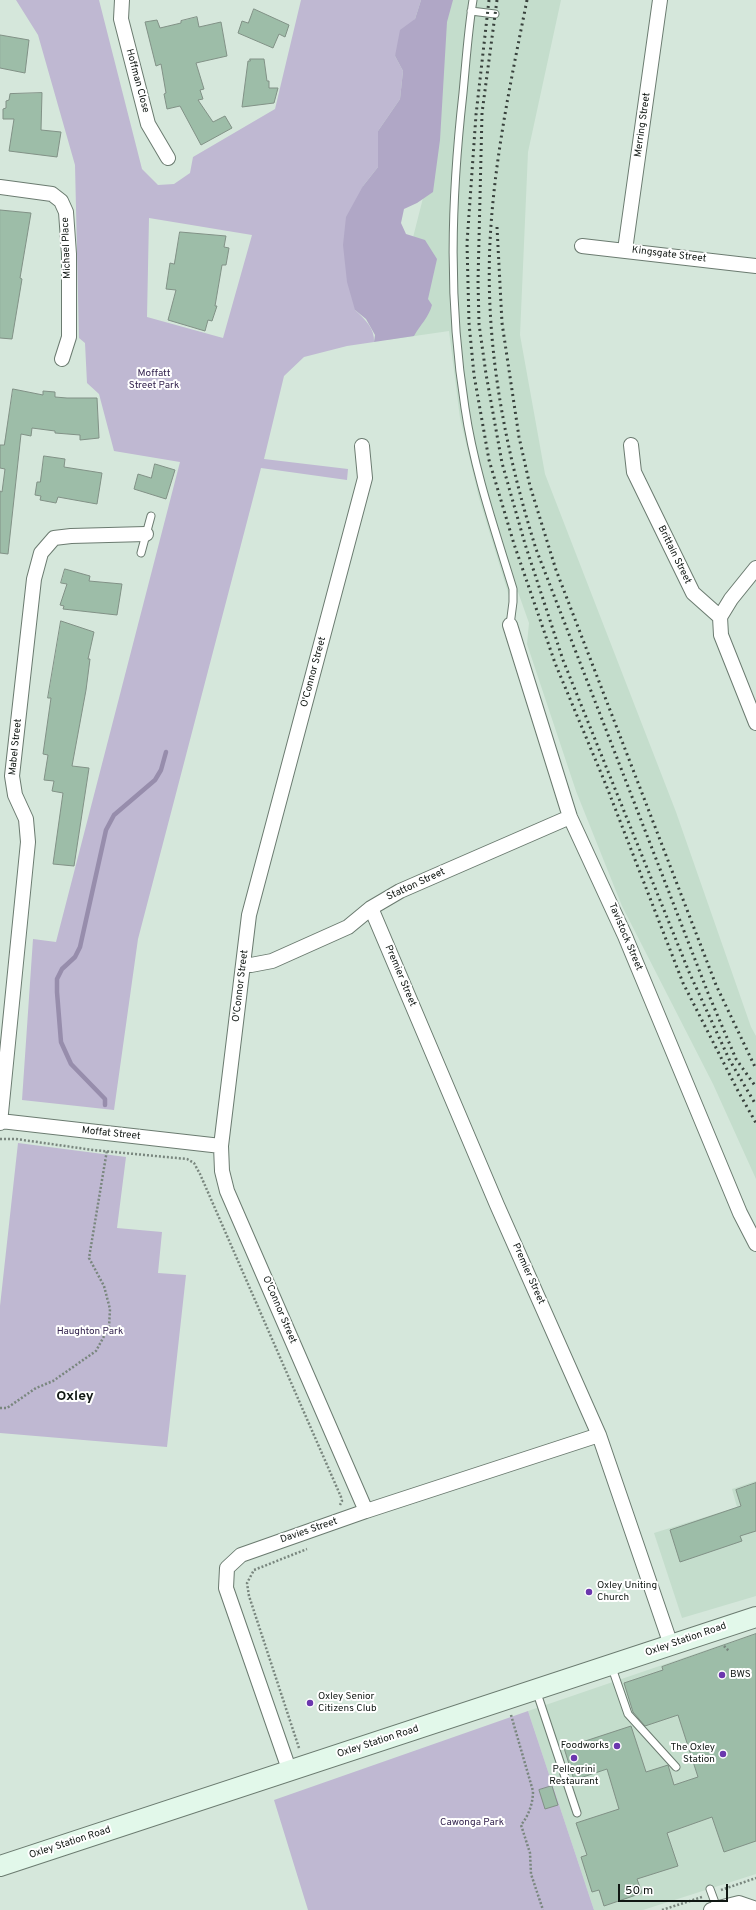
<!DOCTYPE html>
<html>
<head>
<meta charset="utf-8">
<style>
  body { margin:0 }
  #map { position:relative; width:756px; height:1910px; overflow:hidden; background:#d5e7db; font-family:Overpass,sans-serif }
  canvas { display:block }
  .scale { position:absolute; left:618px; top:1884px; width:110px; height:18px; box-sizing:border-box; border:2px solid #101713; border-top:0; padding-left:5px; font-size:12px; line-height:14px; white-space:nowrap; color:#101713; -webkit-text-stroke:3px #fff; paint-order:stroke }
</style>
</head>
<body>
<div id="map">
<canvas width="756" height="1910"></canvas>
<div class="scale">50 m</div>
</div>
<script>
const context = document.querySelector('canvas').getContext('2d');
context.lineJoin = 'round';
function fill(path, color) { context.fillStyle = color; context.fill(path, 'evenodd'); }
function strokePath(path, color, width, dash) { context.strokeStyle = color; context.lineWidth = width; context.lineCap = dash ? 'butt' : 'round'; context.setLineDash(dash || []); context.stroke(path); }
function write(font, color, halo, rows, align = 'center') {
  context.font = font + ' Overpass,sans-serif'; context.lineWidth = 4; context.setLineDash([]); context.textBaseline = 'middle'; context.strokeStyle = halo; context.fillStyle = color; for (const [text, x, y, turn = 0] of rows) {
    context.save(); context.translate(x, y); context.rotate((+turn || 0) * Math.PI / 180); context.textAlign = isNaN(turn) ? turn : align; if (halo) context.strokeText(text, 0, 0); context.fillText(text, 0, 0); context.restore();
  }
}
const built = new Path2D(`
  M430 0H561L528 152 520 335 545 474 676 812 751 1027 756 1036V1179L713 1084 622 906 576 791 527 644 529 623 518 592 509 596 479 498 460 418 449 331 387 340 423 198Z
  M756 1481V1596L682 1618 654 1533 737 1507 732 1489Z
  M756 1633V1874L643 1910H594L528 1711Z`);
const green = new Path2D(`
  M16 0H99L142 169 158 185 174 184 190 173 193 157 275 109 301 0H421L415 19 395 56 403 71 400 99 378 131V167L363 186 355 310C365 319 375 329 374 342L347 346 304 357 284 376 264 459 348 469 347 480 261 468 138 939 114 1110 22 1100 33 939 56 942 180 462 114 451 99 394 87 383 85 343 79 338 75 165 38 35ZM149 218 252 235 223 338 147 317Z
  M18 1143 126 1157 117 1228 162 1232 158 1273 186 1275 167 1447 0 1433V1306Z
  M528 1711 594 1910H308L274 1800Z`);
const forest = new Path2D(`
  M421 0H453L447 22 440 140 433 192 417 203 404 209 401 223 406 234 425 240 437 259 428 299 432 305C429 317 420 325 414 336L374 342 375 335 366 319 355 310 347 282 343 245 346 217 363 186 378 167V131L400 99 403 71 395 56 400 30 415 19Z`);
const stream = new Path2D(`
  M105 1105V1099L71 1064 61 1042 57 992V979L62 969 75 957 80 947 106 830 114 815 155 780 161 770 166 752`);
const building = new Path2D(`
  M254 9 289 25 285 37 279 34 273 48 238 33 242 21 248 23Z
  M197 17 199 27 221 22 227 56 196 63 204 89 200 90 203 99 198 100 213 122 225 116 232 128 201 145 180 106 167 109 164 94 166 93 161 64 156 66 145 22 157 20 160 28 181 23V21Z
  M0 35 29 40 25 73 0 68Z
  M250 59H264L267 81H269V88H278L274 103 242 107 248 61H250Z
  M42 93 41 130 61 132 57 157 9 151 14 119H3V109L6 108V101L9 100 10 94Z
  M0 210 31 213 20 278 22 279 12 339 0 338Z
  M180 232 226 236 224 247 229 248 226 265H222L215 306H217L212 321 208 320 205 331 168 320 176 290 166 289 170 263 174 264Z
  M13 389 43 395V391L55 392V397L67 398H97L99 438 80 440V435L55 433V431L32 428 31 436 21 434 8 554 0 553V491L2 492 5 469 0 468V445H4Z
  M44 456 65 459 64 467 102 473 97 504 58 497 56 503 40 500 41 496 35 495 37 482H40Z
  M155 464 175 470 166 499 134 489 138 474 151 478Z
  M65 569 90 576 89 581 122 584 117 615 63 609 64 606 60 605 67 584 61 583Z
  M61 621 94 632 88 659H90L86 690 72 766 89 768 74 866 53 864 63 793 52 791 54 781 44 780 48 755 43 754 51 698H48Z
  M756 1483V1531L740 1536 742 1541 680 1562 670 1530 741 1506 736 1490Z
  M756 1634V1841L724 1852 712 1817 667 1833 678 1866 637 1879 642 1893 604 1906 599 1890 592 1892 581 1857 587 1855 576 1823 619 1809 607 1769 574 1780 564 1748 631 1726 646 1772 668 1765 674 1785 698 1777 678 1715 645 1726 633 1712 624 1683 663 1670 662 1667Z
  M552 1786 558 1805 545 1809 539 1790Z`);
const path = new Path2D(`
  M0 1139H16L93 1150 187 1159 194 1163 200 1174 341 1497 342 1501 340 1505
  M0 1408H7L36 1388 53 1381 96 1351 109 1327 110 1309 104 1286 89 1258 107 1150
  M724 1646 729 1651
  M511 1715 533 1791C533 1803 529 1815 521 1825L530 1853 531 1874 543 1910
  M299 1748 249 1596 247 1583 254 1570 307 1549
  M721 1890 756 1878
  M662 1910 702 1897`);
const service = new Path2D(`
  M473 0C468 31 466 62 463 93 451 200 448 301 465 408 474 470 495 530 513 589V602L510 625
  M471 11 495 14
  M141 553 151 516
  M611 1665 628 1714 676 1767
  M536 1690 577 1813
  M710 1889 717 1908`);
const minor = new Path2D(`
  M122 0 121 19 148 124 168 158
  M0 187 52 194 61 201 66 212 69 254V337L62 359
  M582 246 756 266
  M625 250 660 0
  M631 445 634 472 693 593 720 617 721 635 756 723
  M362 446 365 478 249 915 221 1146 222 1171 227 1191 366 1511
  M720 617 731 599 756 568
  M510 625 570 817 625 936 740 1213 756 1244
  M371 908 497 1205 599 1435 671 1645
  M244 964 251 965 272 961 348 927 371 908 400 891 570 817
  M0 1121 221 1146
  M0 1123 28 842 26 819 15 795 12 776 34 579 41 553 54 538 71 536 146 534
  M290 1772 226 1588 227 1568 241 1555 366 1511 599 1435
  M711 1910 739 1903 756 1909`);
const secondary = new Path2D(`
  M0 1866 756 1617`);
const rail = new Path2D(`
  M489 0 476 115 467 243 469 323 474 375 489 460 514 544 555 663 606 785 683 983 737 1089 756 1123
  M497 0 482 113 478 281 479 324 486 374 502 463 525 544 563 660 689 972 729 1059 756 1105
  M527 0C511 80 494 160 490 242 485 346 505 450 536 549L708 993 736 1059 756 1087
  M497 227 502 323 519 437 530 486 556 570 716 985 756 1069`);
const markers = [
  [589,1592,4,"#6b37ae"],
  [722,1675,4,"#6b37ae"],
  [310,1703,4,"#6b37ae"],
  [617,1746,4,"#6b37ae"],
  [723,1754,4,"#6b37ae"],
  [574,1758,4,"#6b37ae"]
];
const streetNames = [
  ["Hoffman Close",137,81,75],
  ["Merring Street",643,125,-82],
  ["Michael Place",67,248,-92],
  ["Kingsgate Street",669,255,7],
  ["Brittain Street",674,555,64],
  ["O'Connor Street",314,672,-75],
  ["Mabel Street",16,747,-84],
  ["Statton Street",416,885,-25],
  ["Tavistock Street",625,937,67],
  ["Premier Street",400,976,67],
  ["O'Connor Street",241,986,-83],
  ["Moffat Street",111,1134,6],
  ["Premier Street",528,1274,66],
  ["O'Connor Street",279,1310,67],
  ["Davies Street",309,1531,-19],
  ["Oxley Station Road",686,1640,-19],
  ["Oxley Station Road",378,1742,-18],
  ["Oxley Station Road",70,1843,-18]
];
const parkNames = [
  ["Moffatt",154,374],
  ["Street Park",154,386],
  ["Haughton Park",90,1332],
  ["Cawonga Park",472,1823]
];
const poiNames = [
  ["Oxley Uniting",597,1586],
  ["Church",597,1598],
  ["BWS",730,1675],
  ["Oxley Senior",318,1697],
  ["Citizens Club",318,1709],
  ["Foodworks",609,1746,"right"],
  ["The Oxley",715,1748,"right"],
  ["Station",715,1760,"right"],
  ["Pellegrini",574,1770,"center"],
  ["Restaurant",574,1782,"center"]
];
const districtNames = [
  ["Oxley",75,1397]
];
fill(built, '#c4ddcc');
fill(green, '#bfb8d2');
fill(forest, '#b0a7c6');
strokePath(stream, '#978dac', 4.5);
fill(building, '#9dbda8');
strokePath(building, '#819186', 1);
strokePath(service, '#6b7b70', 9);
strokePath(minor, '#6b7b70', 16);
strokePath(secondary, '#6b7b70', 22);
strokePath(path, '#79867e', 2.5, [2, 2]);
strokePath(service, '#fff', 7);
strokePath(minor, '#fff', 14);
strokePath(secondary, '#e2f8ea', 20);
strokePath(rail, '#38413c', 3, [2, 4]);
for (const [x, y, r, color] of markers) { const dot = new Path2D(); dot.arc(x, y, r, 0, 2 * Math.PI); context.fillStyle = color; context.fill(dot); strokePath(dot, '#fff', 1.5); }
write('10px', '#101713', '#fff', streetNames);
write('10px', '#34244f', '#fff', parkNames);
write('10px', '#101713', '#fff', poiNames, 'left');
write('bold 14px', '#101713', '#fff', districtNames);
</script>
</body>
</html>
